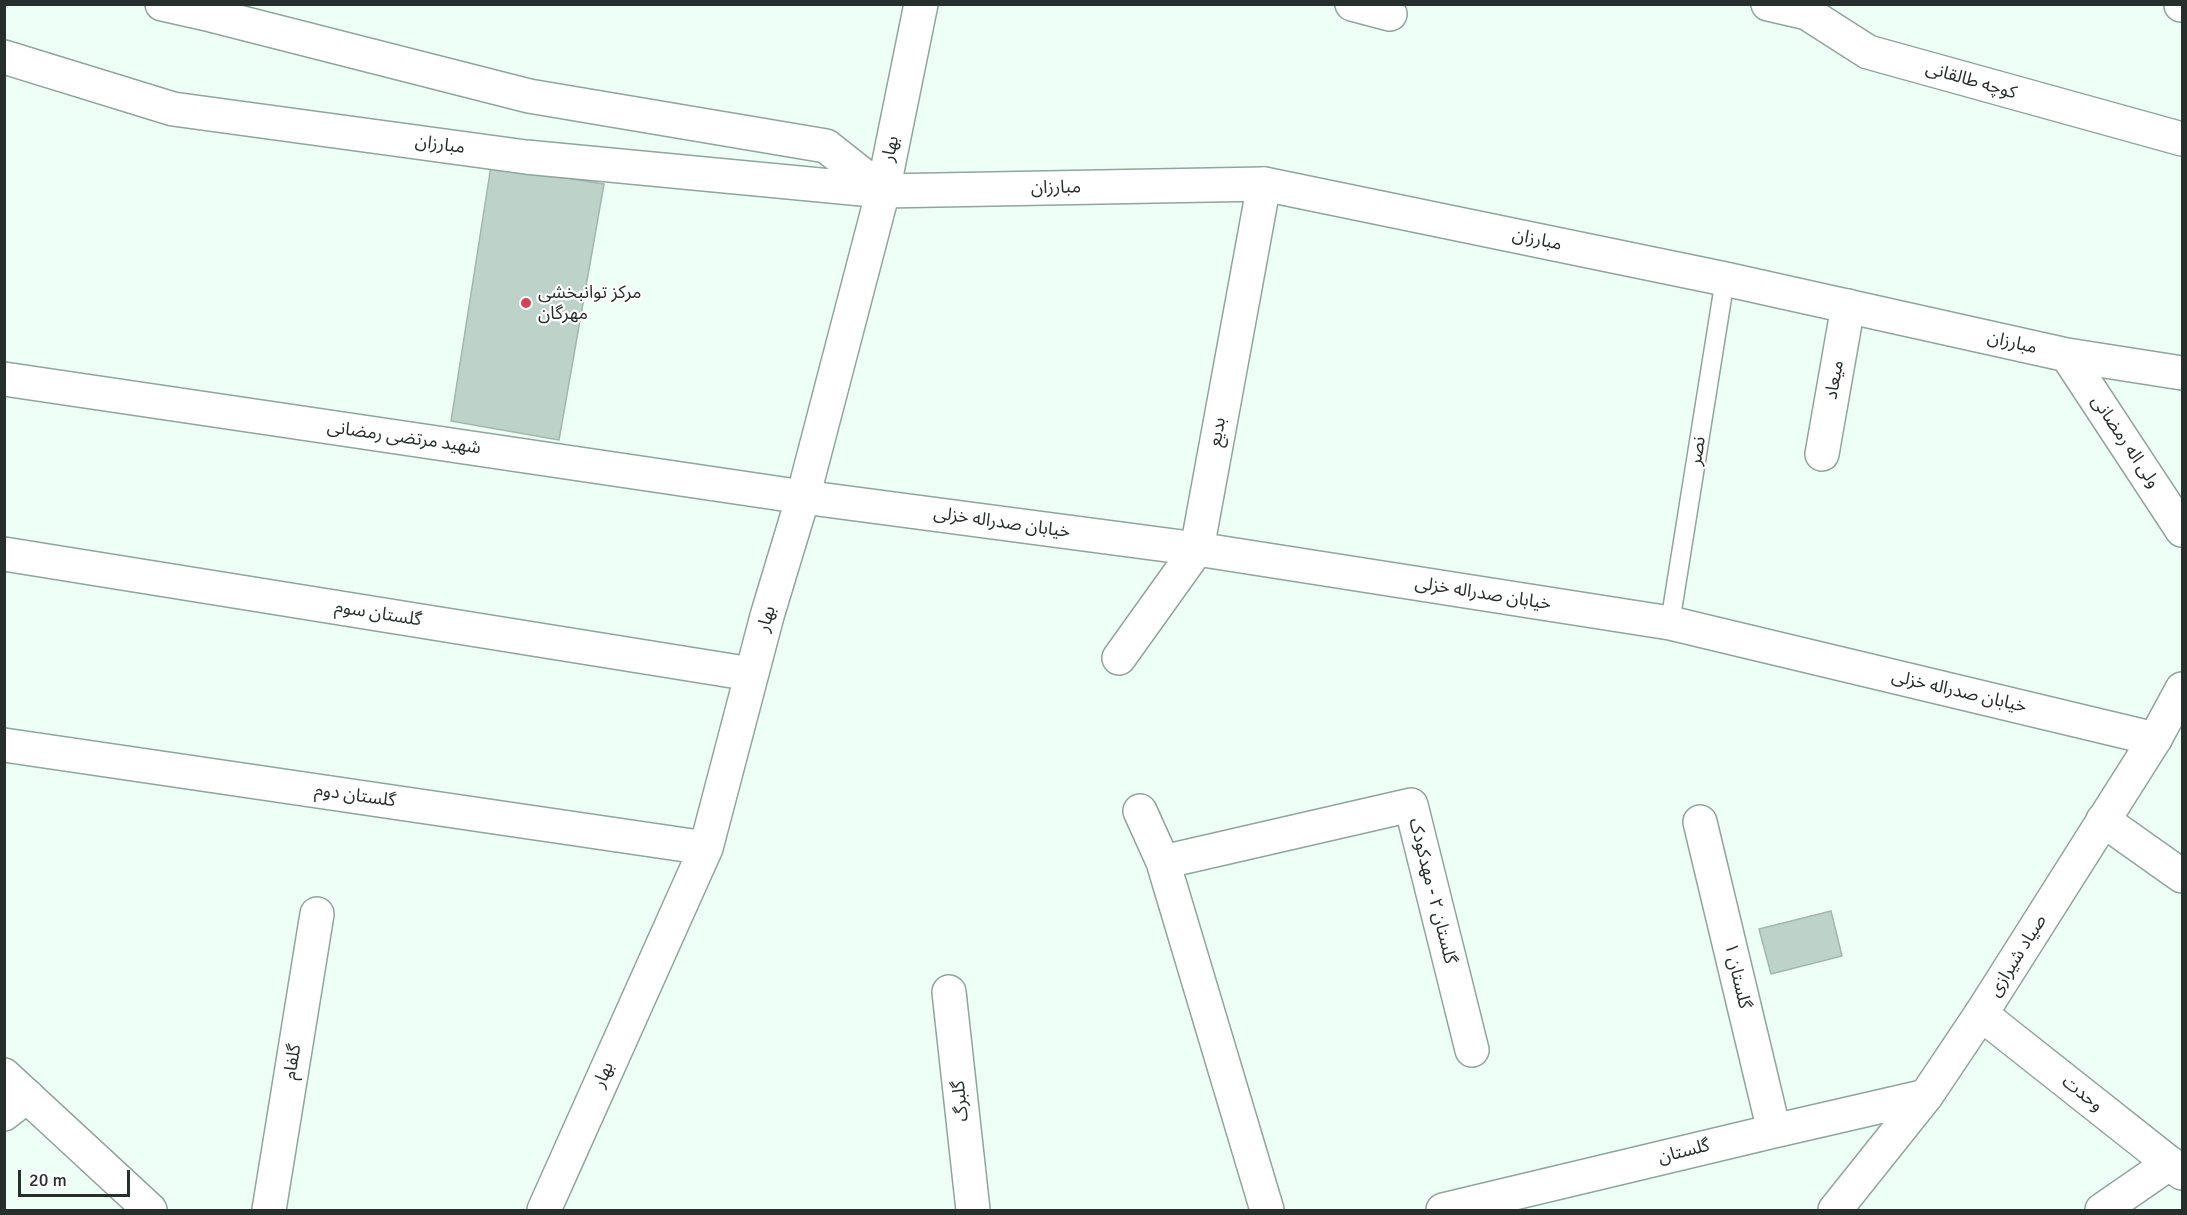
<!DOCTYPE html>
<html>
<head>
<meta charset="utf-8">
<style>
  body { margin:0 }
  #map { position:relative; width:2187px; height:1215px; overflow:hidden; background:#edfff7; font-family:Signika,sans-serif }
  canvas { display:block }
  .frame { position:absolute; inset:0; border:6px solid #272f2c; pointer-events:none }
  .scale { position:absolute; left:18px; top:1170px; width:112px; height:27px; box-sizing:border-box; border:3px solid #272f2c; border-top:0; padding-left:8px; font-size:18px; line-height:21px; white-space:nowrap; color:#272f2c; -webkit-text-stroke:4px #fff; paint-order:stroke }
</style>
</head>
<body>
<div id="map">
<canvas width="2187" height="1215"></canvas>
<div class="frame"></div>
<div class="scale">20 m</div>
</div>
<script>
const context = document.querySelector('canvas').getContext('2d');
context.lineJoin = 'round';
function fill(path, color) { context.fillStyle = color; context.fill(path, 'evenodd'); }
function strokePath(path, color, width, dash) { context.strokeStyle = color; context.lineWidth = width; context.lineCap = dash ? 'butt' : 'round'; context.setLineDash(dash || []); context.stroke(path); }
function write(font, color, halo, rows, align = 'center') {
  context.font = font + ' Signika,"Noto Sans Arabic",sans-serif'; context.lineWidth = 4.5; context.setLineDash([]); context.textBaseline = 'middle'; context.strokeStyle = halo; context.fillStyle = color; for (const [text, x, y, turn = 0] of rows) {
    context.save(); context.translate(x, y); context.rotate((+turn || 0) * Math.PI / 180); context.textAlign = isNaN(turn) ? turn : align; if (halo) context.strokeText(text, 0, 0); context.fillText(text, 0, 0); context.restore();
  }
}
const building = new Path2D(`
  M491 166 604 184 559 440 451 421Z
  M1831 911 1842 956 1771 974 1759 929Z`);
const lane = new Path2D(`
  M1670 623 1725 279`);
const street = new Path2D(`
  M162 4 211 15 529 96 826 146 883 191
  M1352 4 1390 14
  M1768 4 1807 13 1868 52 2182 139
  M2181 5V4
  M4 57 173 109 526 157 883 191
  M4 379 803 497 1197 549 1670 623 2155 739
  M1822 454 1848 306
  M4 554 751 674
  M1119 658 1197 549 1264 184
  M4 745 706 848
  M1140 811 1163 862 1267 1210
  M2103 820 2182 876
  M1700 822 1774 1131
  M1163 862 1411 805 1472 1050
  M949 992 973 1210
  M1981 1014 2182 1173
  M4 1114 27 1096
  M269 1210 317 914
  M544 1210 706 848 767 616 803 497 883 191 921 4
  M1443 1210 1774 1131 1926 1096
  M2102 1210 2170 1163`);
const secondary = new Path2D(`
  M883 191 1264 184 1725 279 2067 355 2182 373
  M2067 355 2182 530
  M4 1075 150 1210
  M1835 1210 1926 1096 1981 1014 2155 739 2182 689`);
const markers = [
  [526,303,6,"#d44354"]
];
const streetNames = [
  ["کوچه طالقانی",1971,81,16],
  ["مبارزان",440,145,8],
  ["بهار",891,149,-78],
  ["مبارزان",1056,188,-1],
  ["مبارزان",1537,240,12],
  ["مبارزان",2012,343,13],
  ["میعاد",1835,380,-80],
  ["بدیع",1218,432,-80],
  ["شهید مرتضی رمضانی",404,438,8],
  ["ولی اله رمضانی",2125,442,56],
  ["نصر",1698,451,-81],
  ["خیابان صدراله خزلی",1002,523,8],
  ["خیابان صدراله خزلی",1483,594,9],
  ["گلستان سوم",378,614,9],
  ["بهار",767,619,-74],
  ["خیابان صدراله خزلی",1959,692,13],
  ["گلستان دوم",355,796,8],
  ["گلستان ۲ - مهدکودک",1432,891,76],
  ["صیاد شیرازی",2018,956,-58],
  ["گلستان ۱",1737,976,77],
  ["گلفام",293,1062,-81],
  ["بهار",604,1075,-66],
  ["وحدت",2082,1094,38],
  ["گلبرگ",961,1101,-96],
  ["گلستان",1684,1152,-14]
];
const poiNames = [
  ["مرکز توانبخشی",538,293],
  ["مهرگان",538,314]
];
fill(building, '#bdd2c9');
strokePath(building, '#a2b7ae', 1.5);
strokePath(lane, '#90a59c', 21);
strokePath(street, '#90a59c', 36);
strokePath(secondary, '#90a59c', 36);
strokePath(lane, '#fff', 18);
strokePath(street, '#fff', 33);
strokePath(secondary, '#fff', 33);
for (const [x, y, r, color] of markers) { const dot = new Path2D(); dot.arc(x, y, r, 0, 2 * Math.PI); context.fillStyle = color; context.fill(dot); strokePath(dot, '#fff', 2); }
write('18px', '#272f2c', '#fff', streetNames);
write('18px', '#272f2c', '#fff', poiNames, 'left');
</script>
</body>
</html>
